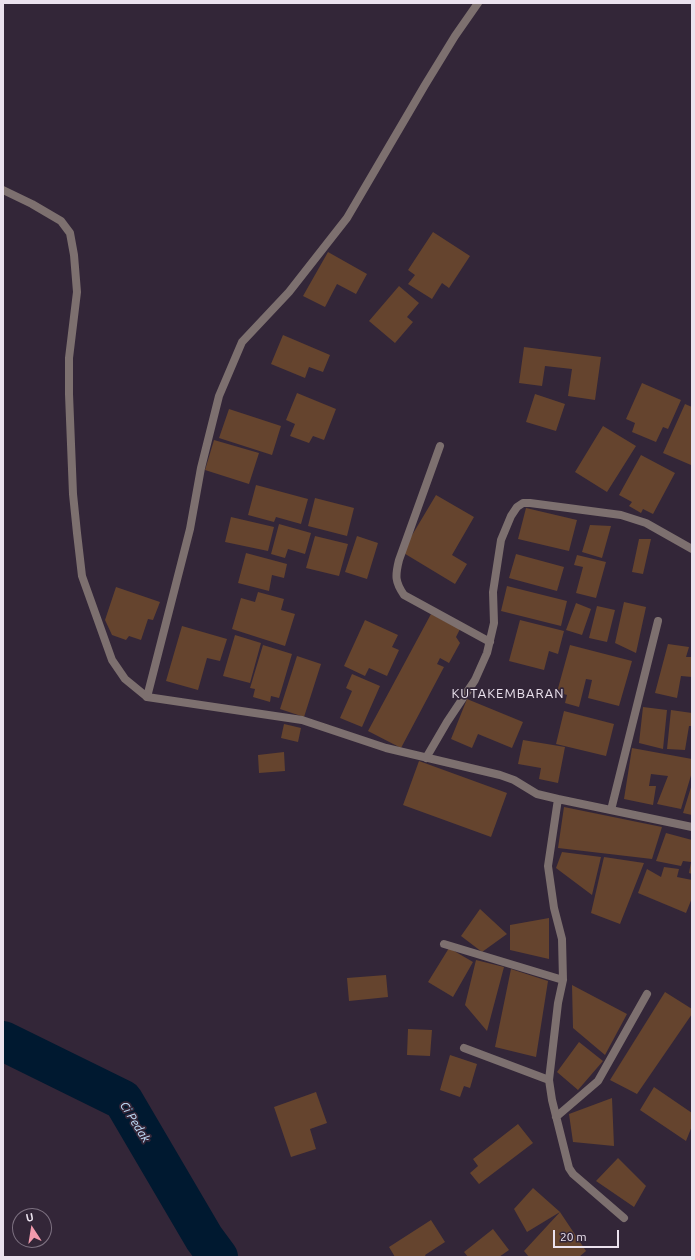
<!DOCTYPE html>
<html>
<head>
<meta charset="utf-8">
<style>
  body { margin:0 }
  #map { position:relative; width:695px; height:1260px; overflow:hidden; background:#332638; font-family:Ubuntu,sans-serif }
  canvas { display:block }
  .frame { position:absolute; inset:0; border:4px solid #ebe2ee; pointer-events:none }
  .north { position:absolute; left:12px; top:1208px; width:40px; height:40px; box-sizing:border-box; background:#332638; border:1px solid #7d7181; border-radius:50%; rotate:348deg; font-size:11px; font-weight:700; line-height:16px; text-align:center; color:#ebe2ee }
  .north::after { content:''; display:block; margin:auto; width:14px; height:18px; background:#f29aac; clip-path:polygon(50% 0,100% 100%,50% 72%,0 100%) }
  .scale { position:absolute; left:553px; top:1230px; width:66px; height:18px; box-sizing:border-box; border:2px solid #ebe2ee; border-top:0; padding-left:5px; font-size:12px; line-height:14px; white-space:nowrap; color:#ebe2ee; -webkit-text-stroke:3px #332638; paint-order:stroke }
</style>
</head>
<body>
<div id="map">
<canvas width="695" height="1260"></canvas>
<div class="frame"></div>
<div class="north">U</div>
<div class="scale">20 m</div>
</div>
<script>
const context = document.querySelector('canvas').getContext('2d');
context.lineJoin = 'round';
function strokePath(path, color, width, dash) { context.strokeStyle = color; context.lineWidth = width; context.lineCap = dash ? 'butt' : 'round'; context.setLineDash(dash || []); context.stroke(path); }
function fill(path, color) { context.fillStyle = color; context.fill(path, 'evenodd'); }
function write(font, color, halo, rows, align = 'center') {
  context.font = font + ' Ubuntu,sans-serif'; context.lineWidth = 3.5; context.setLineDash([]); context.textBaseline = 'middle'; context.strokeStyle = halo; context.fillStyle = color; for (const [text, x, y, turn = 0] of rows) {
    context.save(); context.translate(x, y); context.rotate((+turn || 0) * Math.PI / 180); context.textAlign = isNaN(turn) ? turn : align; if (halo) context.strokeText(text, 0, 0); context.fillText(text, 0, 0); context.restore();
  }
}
const river = new Path2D(`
  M3 1041 123 1100 204 1238 218 1257`);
const building = new Path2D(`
  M433 232 470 256 449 288 442 283 432 299 408 284 415 275 408 270Z
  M328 252 367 274 356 294 337 284 325 307 303 296Z
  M399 286 419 303 407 317 413 322 395 343 369 321Z
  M283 335 330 355 323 372 309 367 305 378 271 364Z
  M524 347 601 357 595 400 568 396 572 369 545 366 542 386 519 383Z
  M642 383 681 400 668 429 663 427 656 442 632 432 635 423 626 419Z
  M297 393 336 409 324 440 313 436 309 443 290 436 295 424 286 420Z
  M535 394 565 404 556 431 526 422Z
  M685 404 692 407V462L691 465 663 453Z
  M229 409 281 426 272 455 219 438Z
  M603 426 636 446 607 492 575 472Z
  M214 440 259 453 249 484 205 470Z
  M641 455 675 473 653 514 643 509 641 513 629 506 632 502 619 495Z
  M256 485 308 499 301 524 276 517 274 522 248 515Z
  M436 495 474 517 452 555 467 564 455 584 402 552Z
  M315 498 354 508 347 536 308 526Z
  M526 508 577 520 569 551 518 539Z
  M231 517 274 527 268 551 225 542Z
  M279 524 311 533 305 554 288 549 285 558 271 554Z
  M590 525 611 526 602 558 582 552Z
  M315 536 348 544 339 576 306 568Z
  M357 536 378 543 367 579 345 572Z
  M639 539H651L643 574 632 572Z
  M246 553 287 564 284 578 272 575 269 591 238 583Z
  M516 554 564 567 557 591 509 578Z
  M577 555 606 562 596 598 576 593 583 567 574 565Z
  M507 586 567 601 561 626 501 611Z
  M116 587 160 602 153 620 148 619 141 640 129 636 126 640 112 635 105 620Z
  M258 592 284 599 281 610 295 614 285 646 232 629 241 598 255 602Z
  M624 602 646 607 636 653 615 643Z
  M576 603 591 609 582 635 566 630Z
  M597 606 615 610 607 642 589 638Z
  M431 614 460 629 456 637 460 643 449 663 440 658 437 664 444 667 401 748 368 731Z
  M365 620 398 635 392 647 399 650 387 676 369 668 365 676 344 666Z
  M520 620 564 631 558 654 549 651 544 670 509 661Z
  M182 626 227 639 220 661 207 658 198 690 166 681Z
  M235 635 261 643 250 683 223 676Z
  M668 644 689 647 686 657H692V677L681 676 677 698 655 693Z
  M263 645 292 654 279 698 271 696 270 702 253 697 255 689 250 688Z
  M570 645 632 661 619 706 588 698 592 680 586 679 579 707 565 703 567 695 557 692Z
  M297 656 321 664 304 717 280 709Z
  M352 674 380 686 362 727 340 718 352 691 346 688Z
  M467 699 523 722 512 748 478 734 472 748 451 739Z
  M643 707 667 710 663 749 639 743Z
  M671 710 692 713V726H689L685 750 667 749Z
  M564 711 614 724 606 756 556 744Z
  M284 724 301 728 298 742 281 738Z
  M523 740 565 747 558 783 539 779 541 768 518 764Z
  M632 748 692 759V772L681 809 657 804 668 776 651 774 649 786H656L653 805 624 799Z
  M284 752 285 771 259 773 258 755Z
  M419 761 507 793 491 837 403 805Z
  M692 784V815L683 813Z
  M564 807 662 827 652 859 558 848Z
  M666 833 692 840V874L689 873 691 862 683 861 681 866 656 861Z
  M562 852 601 857 592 895 556 868Z
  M604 857 644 863 620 924 591 913Z
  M664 867 679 869 677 877 692 880V898L686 913 638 893 647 869 661 877Z
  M480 909 507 934 482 952 461 936Z
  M549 918V959L510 950V925Z
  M449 948 473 962 453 997 428 982Z
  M476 960 504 967 487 1031 465 1005Z
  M511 969 548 981 536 1057 495 1047Z
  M386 975 388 997 349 1001 347 978Z
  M572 985 627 1014 605 1055 573 1028Z
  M665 992 692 1009V1014L637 1094 610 1080Z
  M408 1029 432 1030 430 1056 407 1055Z
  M579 1042 603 1061 578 1090 557 1072Z
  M450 1055 477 1064 470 1088 464 1086 460 1097 440 1090Z
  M654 1087 692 1113V1126L686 1141 640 1110Z
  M316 1092 327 1123 310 1129 316 1149 291 1157 274 1107Z
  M612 1098 614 1146 573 1142 569 1114Z
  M518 1124 533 1143 479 1184 470 1173 478 1166 473 1159Z
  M618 1158 646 1186 634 1207 596 1181Z
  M533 1188 560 1212 527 1232 514 1209Z
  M560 1212 586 1251 579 1257H529L524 1251Z
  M431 1220 445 1242 425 1255 426 1257H395L389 1247Z
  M493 1229 509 1250 499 1257H468L464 1252Z`);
const minor = new Path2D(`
  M3 190 32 204 61 221 70 233 74 255 77 292 69 358V394L73 494 77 533 82 576 112 660 125 679 147 697 302 720 386 748 500 775 514 780 537 794 558 799 548 866 554 908 562 939 563 980 558 1003 549 1080 552 1100 569 1168 573 1174 624 1218
  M440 446 399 560C395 576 395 582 404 595L490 642
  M147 697 190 529 201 468 219 396 242 342 289 292 347 218 425 85 455 36 478 3
  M426 758 447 722 475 680 487 653 494 623 493 592 501 540 511 516 517 507 523 503H530L621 515 646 523 692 549
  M558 799 692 827
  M611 810 658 621
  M444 944 563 980
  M464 1048 549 1080
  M556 1117 598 1081 647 994`);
const waterNames = [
  ["Ci Pedak",135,1122,58]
];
const quarterNames = [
  ["KUTAKEMBARAN",508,694]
];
strokePath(river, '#001930', 40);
fill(building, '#65442e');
strokePath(minor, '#7d706f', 8);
write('italic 12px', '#c2e0fd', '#332638', waterNames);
context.letterSpacing = '1px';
write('13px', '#ebe2ee', '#332638', quarterNames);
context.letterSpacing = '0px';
</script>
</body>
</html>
